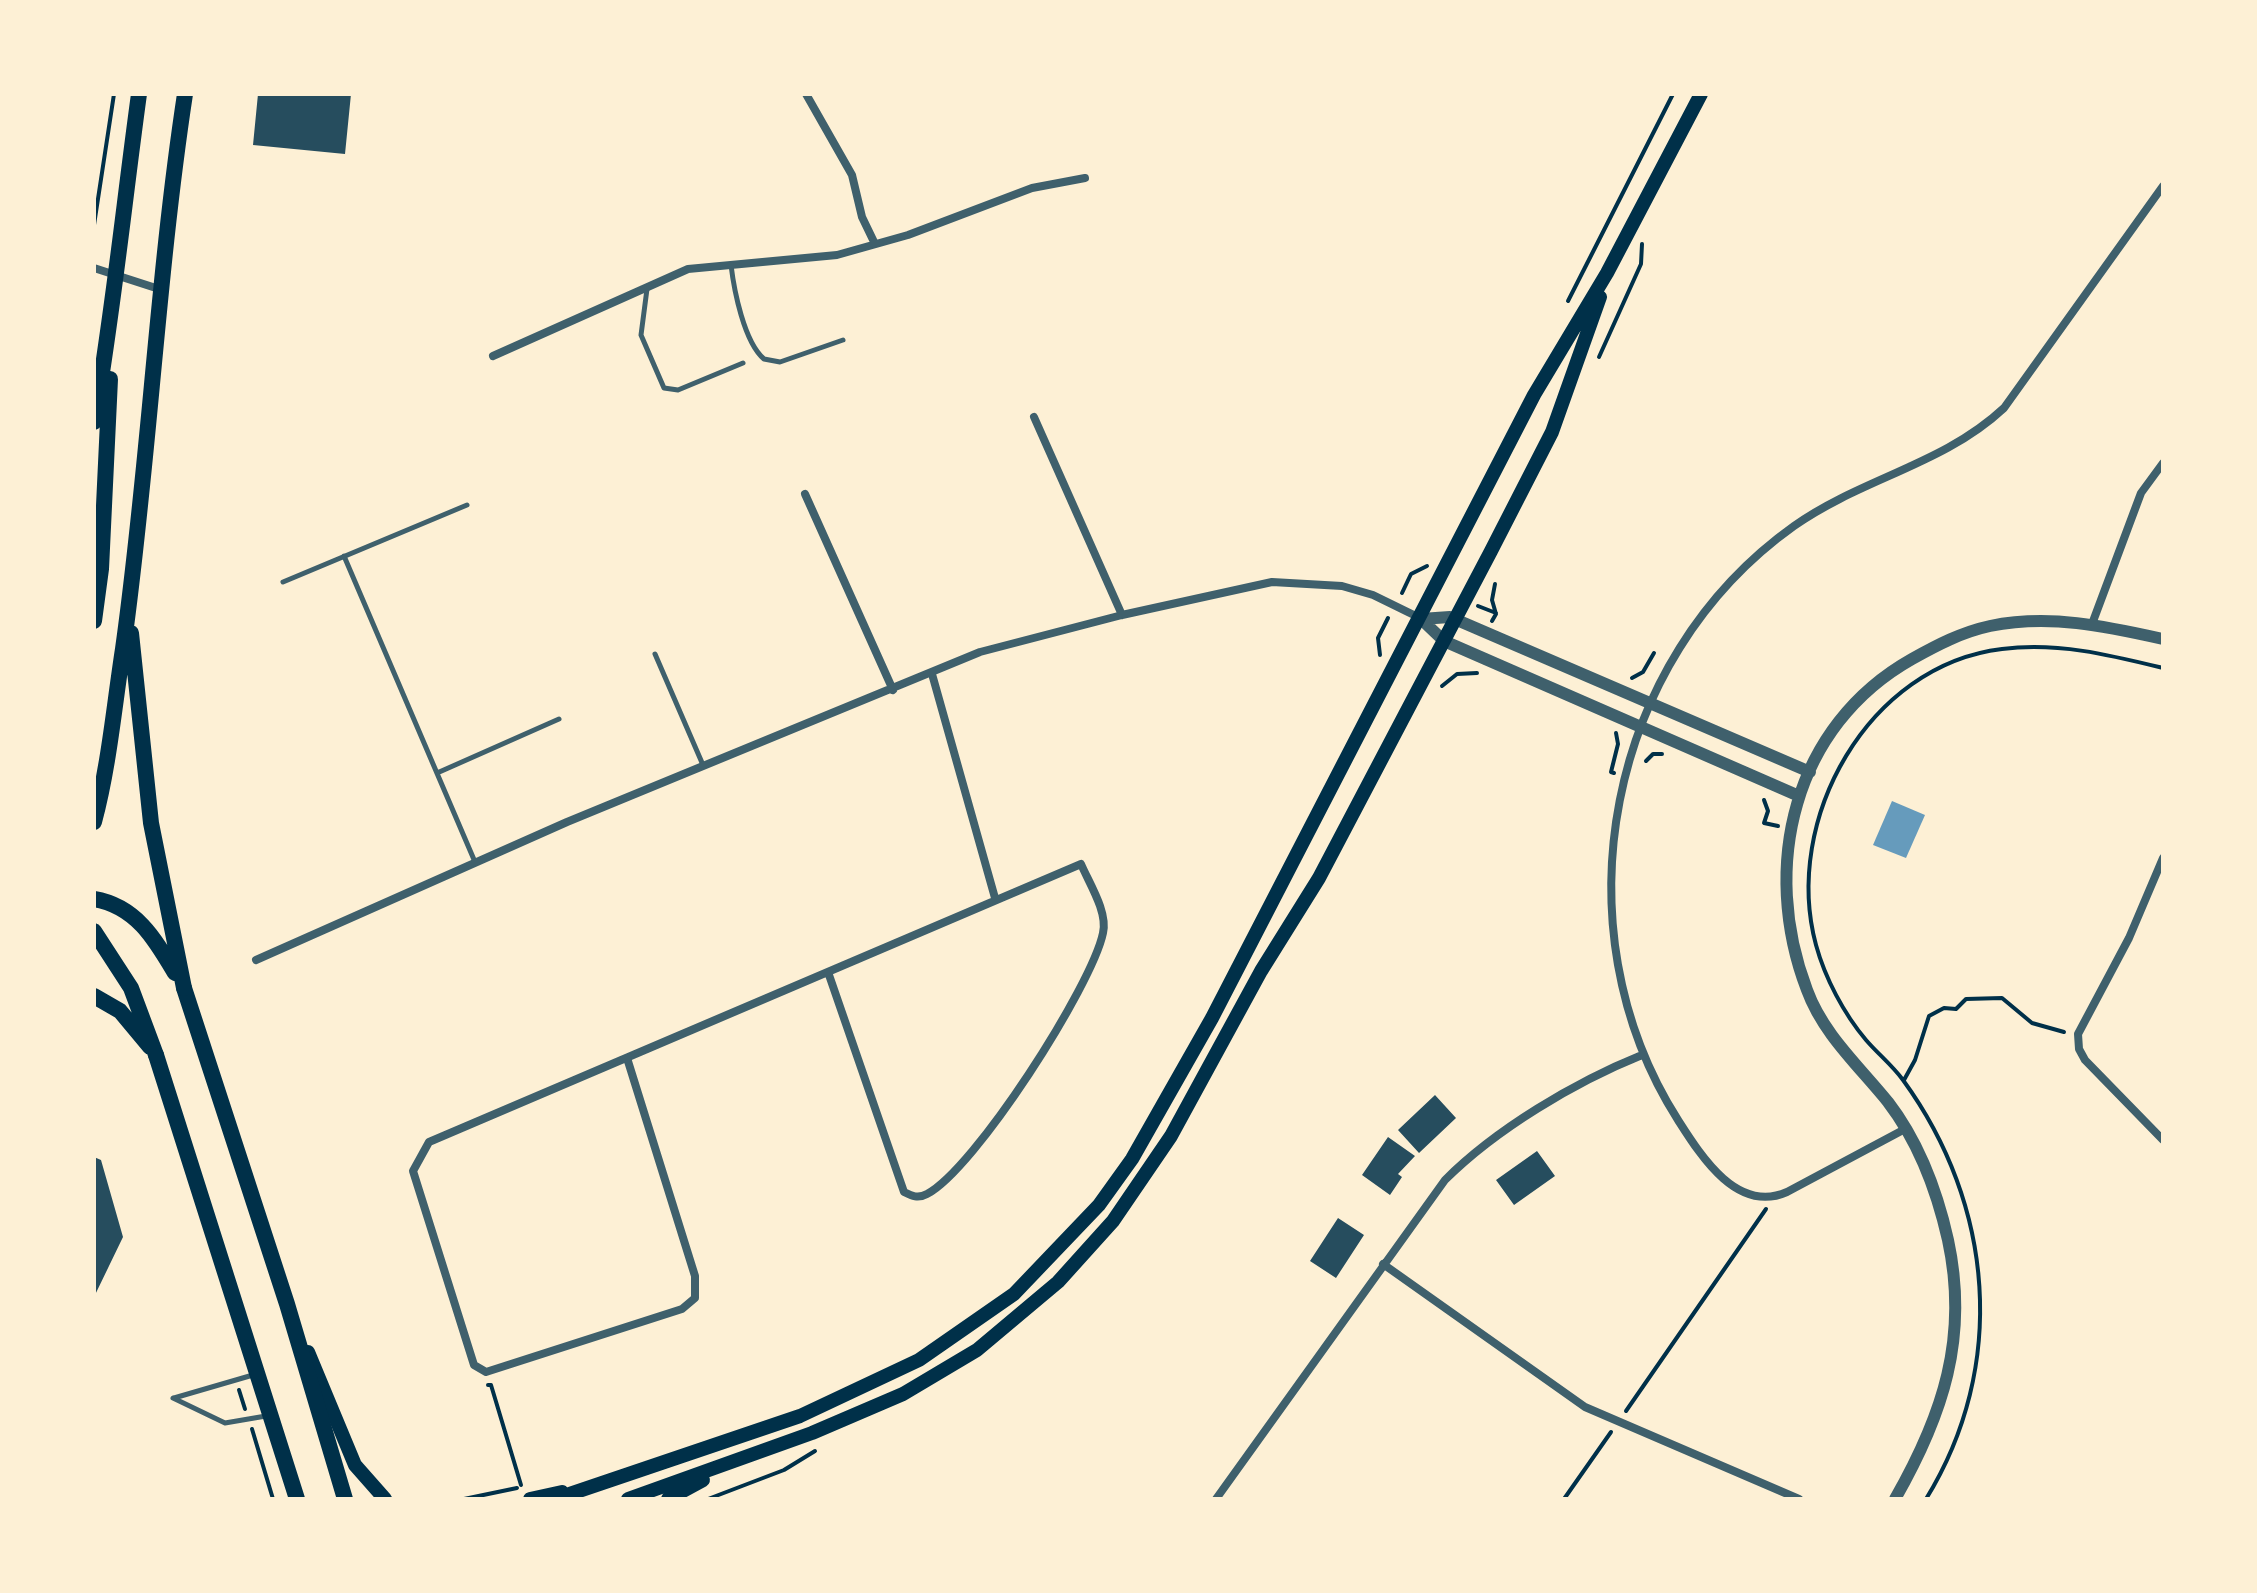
<!DOCTYPE html>
<html>
<head>
<meta charset="utf-8">
<style>
  body { margin:0 }
  #map { position:relative; width:2257px; height:1593px; overflow:hidden; background:#fdf0d5; font-family:"DM Sans",sans-serif }
  canvas { display:block }
  .frame { position:absolute; inset:0; border:96px solid #fdf0d5; pointer-events:none }
</style>
</head>
<body>
<div id="map">
<canvas width="2257" height="1593"></canvas>
<div class="frame"></div>
</div>
<script>
const context = document.querySelector('canvas').getContext('2d');
context.lineJoin = 'round';
function fill(path, color) { context.fillStyle = color; context.fill(path, 'evenodd'); }
function strokePath(path, color, width, dash) { context.strokeStyle = color; context.lineWidth = width; context.lineCap = dash ? 'butt' : 'round'; context.setLineDash(dash || []); context.stroke(path); }
const water = new Path2D(`
  M1892 801 1925 815 1906 858 1873 845Z`);
const building = new Path2D(`
  M258 94H351L345 154 253 145Z
  M1435 1095 1456 1118 1419 1153 1398 1130Z
  M1388 1137 1415 1156 1398 1174 1402 1177 1390 1195 1362 1175Z
  M1537 1151 1555 1176 1514 1205 1496 1180Z
  M94 1157 101 1160 123 1237 94 1297Z
  M1338 1218 1364 1235 1336 1278 1310 1261Z`);
const path = new Path2D(`
  M94 225 114 94
  M1568 301 1673 94
  M1599 357 1641 264 1642 244
  M1402 593 1411 574 1427 566
  M1478 606 1496 613
  M1492 621 1496 614 1492 600 1495 584
  M1380 655 1378 638 1388 618
  M1632 678 1643 672 1654 653
  M1442 686 1457 674 1477 673
  M1646 761 1653 754H1662
  M1614 773 1611 772 1618 744 1616 733
  M1764 800 1768 811 1764 823 1778 826
  M1904 1080 1915 1060 1929 1016 1944 1008 1956 1009 1966 999 2002 998 2032 1023 2064 1032
  M488 1385H491L521 1485
  M239 1390 245 1409
  M1626 1411 1766 1209
  M252 1429 273 1499
  M411 1499H426
  M464 1499 517 1488
  M708 1499 784 1470 815 1451
  M1564 1499 1611 1432
  M1926 1499C2008 1366 1994 1205 1903 1080 1892 1065 1878 1054 1866 1040 1844 1014 1825 978 1816 945 1782 820 1868 665 2002 649 2058 642 2110 655 2163 668`);
const service = new Path2D(`
  M731 265C734 290 744 342 764 359L780 362 843 340
  M647 289 641 335 664 388 678 390 743 363
  M344 556 475 862
  M283 582 467 505
  M655 654 703 765
  M437 773 559 719
  M173 1398 225 1423 266 1416
  M174 1398 253 1375`);
const minor = new Path2D(`
  M806 94 852 175 862 217 875 244
  M94 268 159 289
  M493 356 688 269 837 255 908 235 1032 188 1085 178
  M1034 417 1122 615
  M805 494 893 690
  M2092 624 2141 493 2163 463
  M932 674 995 898
  M2163 858 2129 938 2078 1034 2079 1049 2085 1060 2163 1140
  M256 960 567 822 980 652 1122 615 1272 582 1342 586 1373 595 1420 618
  M627 1058 695 1276V1298L682 1309 486 1372 474 1365 413 1171 429 1142 1081 864C1089 883 1108 912 1103 933 1092 986 975 1169 927 1194 918 1199 912 1196 904 1192L828 972
  M1905 1129 1787 1192C1737 1214 1701 1156 1678 1120 1555 927 1607 659 1794 526 1862 478 1943 465 2004 408L2163 186
  M1383 1264 1585 1407 1799 1499
  M1216 1499 1445 1180C1496 1129 1575 1082 1642 1055`);
const tertiary = new Path2D(`
  M1421 619 1450 617 1810 772
  M1421 619 1444 641 1799 796
  M1895 1499C1943 1415 1969 1337 1948 1240 1937 1191 1918 1141 1888 1102 1859 1066 1823 1034 1807 990 1760 867 1793 726 1912 659 1937 645 1962 632 1990 626 2049 614 2105 626 2163 639`);
const secondary = new Path2D(`
  M308 1352 355 1465 385 1499
  M530 1499 562 1492
  M555 1499 800 1416 919 1360 1014 1294 1099 1205 1132 1159 1212 1018 1534 395 1607 273 1701 94
  M628 1499 812 1433 903 1394 977 1350 1058 1282 1113 1221 1171 1136 1261 971 1319 878 1491 551 1552 432 1600 297
  M668 1499 703 1480`);
const primary = new Path2D(`
  M184 988 287 1304 345 1499
  M156 1055 297 1499`);
const trunk = new Path2D(`
  M94 422C113 313 124 203 139 94
  M94 621 101 569 110 379
  M131 633 151 823 184 988
  M94 822C109 766 114 707 123 649 149 464 157 278 185 94
  M94 899C136 906 155 939 175 973
  M94 931 131 988 156 1055
  M94 996 120 1011 150 1047`);
fill(water, '#669bbc');
fill(building, '#264d5e');
strokePath(path, '#003049', 4);
strokePath(service, '#3f606c', 5);
strokePath(minor, '#3f606c', 8);
strokePath(tertiary, '#3f606c', 12);
strokePath(secondary, '#003049', 14);
strokePath(primary, '#003049', 16);
strokePath(trunk, '#003049', 16);
</script>
</body>
</html>
